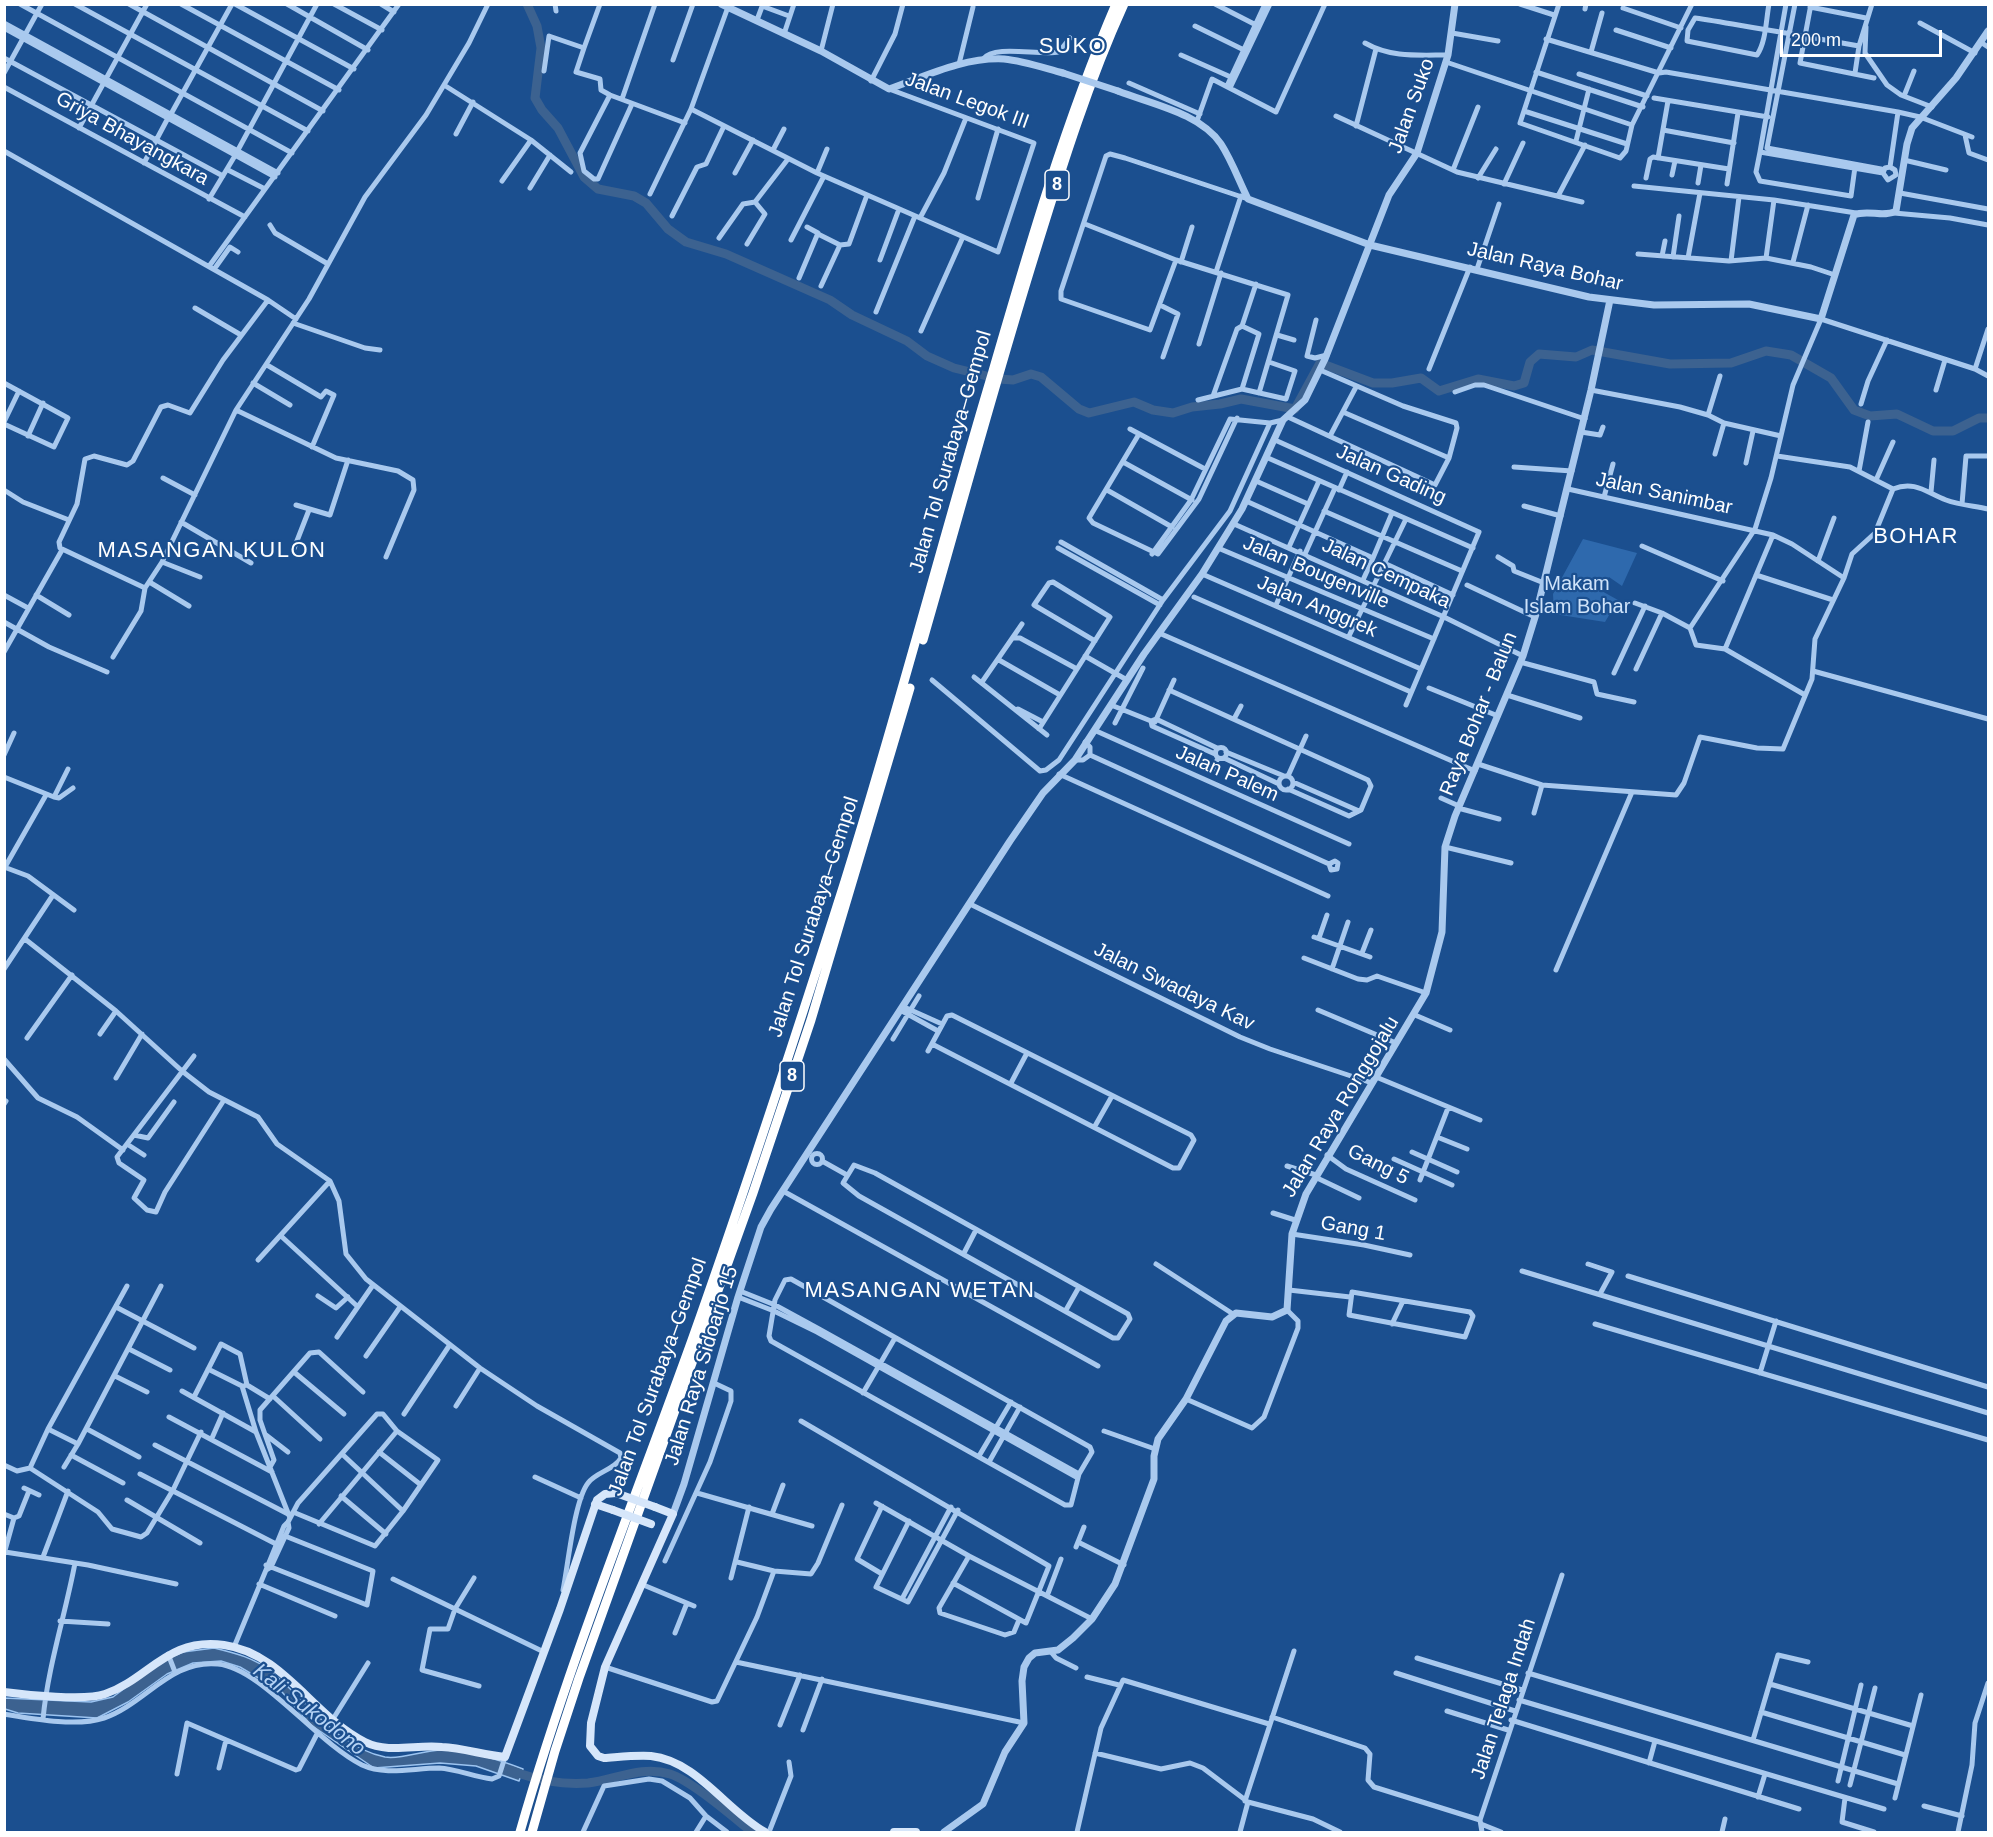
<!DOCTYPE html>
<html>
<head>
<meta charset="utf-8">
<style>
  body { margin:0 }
  #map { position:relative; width:1993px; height:1837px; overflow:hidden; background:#1b4f8f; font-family:Arial,sans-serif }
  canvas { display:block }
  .frame { position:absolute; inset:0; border:6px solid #fff; pointer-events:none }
  .scale { position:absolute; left:1780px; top:30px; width:162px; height:27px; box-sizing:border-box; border:3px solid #fff; border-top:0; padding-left:8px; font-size:18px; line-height:21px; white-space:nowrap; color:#fff; -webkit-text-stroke:4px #1b4f8f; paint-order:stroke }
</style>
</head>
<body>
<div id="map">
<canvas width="1993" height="1837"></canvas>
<div class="frame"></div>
<div class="scale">200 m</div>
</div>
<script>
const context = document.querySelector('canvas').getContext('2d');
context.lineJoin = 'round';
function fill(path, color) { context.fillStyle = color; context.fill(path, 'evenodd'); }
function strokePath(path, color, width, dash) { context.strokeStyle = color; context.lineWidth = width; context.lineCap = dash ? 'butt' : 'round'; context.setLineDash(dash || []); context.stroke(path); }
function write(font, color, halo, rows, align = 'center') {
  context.font = font + ' Arial,sans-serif'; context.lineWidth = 4.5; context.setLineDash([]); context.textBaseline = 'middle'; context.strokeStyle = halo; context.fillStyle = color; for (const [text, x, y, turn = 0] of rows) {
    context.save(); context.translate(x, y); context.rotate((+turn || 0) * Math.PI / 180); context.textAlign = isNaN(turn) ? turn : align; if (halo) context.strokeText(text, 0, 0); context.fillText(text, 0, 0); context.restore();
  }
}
const green = new Path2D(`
  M1583 539 1637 553 1622 586 1609 577 1598 589 1618 600 1605 622 1554 614 1553 594Z`);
const water = new Path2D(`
  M214 1648C235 1653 255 1658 272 1672 306 1701 339 1748 385 1757 403 1760 425 1749 444 1750 469 1751 500 1760 523 1769L519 1781 476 1766 440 1763 374 1768 311 1725 282 1692 240 1667 221 1661 193 1663 167 1674 128 1702 97 1718 18 1713 5 1709 4 1698 91 1702 113 1697 160 1662 183 1652Z`);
const river = new Path2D(`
  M527 4 537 26 541 48 535 98 542 110 558 128 584 177 598 189 634 196 646 203 668 229 686 242 726 254 830 300 852 315 907 341 927 356 954 368 999 379 1013 380 1031 374 1041 377 1079 409 1089 413 1134 402 1153 410 1173 413 1192 407 1220 404 1241 399 1295 409 1320 363 1373 383H1392L1421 378 1439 391 1478 379 1514 386 1524 383 1530 362 1539 354 1576 357 1592 350 1670 364 1731 363 1766 351 1791 355 1831 378 1854 410 1870 416 1897 414 1933 431H1953L1979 418H1988
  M512 1771C538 1780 560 1785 588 1783 615 1780 641 1765 670 1774 692 1781 733 1817 752 1832`);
const minor = new Path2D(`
  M20 4 292 153
  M75 4 308 131
  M129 4 323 111
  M181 4 339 90
  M235 4 354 69
  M287 4 368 50
  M334 4 382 30
  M381 4 394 12
  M555 4 556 11
  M1215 4 1258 26
  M1520 4 1554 15
  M1559 4 1520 123 1620 158 1626 151 1632 125 1692 4
  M1769 4C1766 20 1766 42 1757 55L1687 41 1688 30 1695 18C1724 22 1752 28 1780 32L1859 46
  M1786 4 1760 152 1883 173
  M1795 4 1767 148 1881 169
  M1811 4 1800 63 1874 78
  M762 6 789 16
  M1810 7 1866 18
  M1623 8 1681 28
  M1585 9 1586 4
  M757 20 763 4
  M4 23 278 173
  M1920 23 1975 53
  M1195 26 1246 51
  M1866 27 1865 53 1887 85 1901 95 1932 107
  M4 28 275 177
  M1616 30 1671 48
  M1452 33 1498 41
  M784 34 794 4
  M1546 39 1659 73 1666 72 1898 112 1920 117 1972 137
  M1365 43C1391 58 1419 55 1448 55
  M1982 43 1988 47
  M584 48 576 72 600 79 601 90 610 95 685 123
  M821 51 833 4
  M1591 52 1602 13
  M1181 55 1233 78
  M4 58 223 176
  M983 59C995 44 1039 56 1059 52L1070 38
  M673 60 693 4
  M1446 62 1632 125
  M959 64 973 7
  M544 71 549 36 584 48 600 4
  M1536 72 1643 107
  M4 73 42 4
  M1855 73 1859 46 1872 4
  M1579 74 1647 96
  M871 81 895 34 903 4
  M1129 83 1200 114
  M444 85 531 140 571 172
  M1227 86 1265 4
  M4 87 245 217
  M1230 88 1270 4
  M610 95 580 153 584 171 594 179H598L632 104
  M1904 96 1914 71
  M1654 98 1768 117
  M622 99 655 4
  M691 109 817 173 998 252 1034 143 889 89
  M1524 111 1627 144
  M171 114 232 4
  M1336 116 1457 172 1582 202
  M1197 121 1212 79 1276 112 1325 4
  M1356 126 1376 49
  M79 128 147 4
  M1663 130 1734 143
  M456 134 473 102
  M1965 135 1969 153 1988 160
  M1576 141 1589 89
  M238 150 317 4
  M773 150 784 129
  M4 151 268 300
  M1760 152 1756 172 1760 181 1851 196 1855 167
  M1658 158 1668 101
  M1904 160 1946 170
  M144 163 168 118
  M1890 167 1885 168 1883 173 1888 180 1896 175 1895 170 1890 167 1898 112
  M228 170 265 189
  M1453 170 1478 107
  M735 173 753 140
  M817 173 827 149
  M1672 175 1675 161
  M1478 178 1496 149
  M1646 178 1650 159 1653 157 1729 169
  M502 181 531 140
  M1698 183 1701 165
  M1504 184 1523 143
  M1727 184 1738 113
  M1634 186 1774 200 1856 213
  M530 188 550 155
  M1900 193 1988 209
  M650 194 691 109 728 7
  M1558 196 1585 145
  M978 198 998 129
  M209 199 236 154
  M1894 213 1950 218 1988 225
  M672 216 697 167 706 164 724 126
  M920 218 944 173 966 118
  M1085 224 1176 260 1288 295 1259 393
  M270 225 275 233 328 264
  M818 234 840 245
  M719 238 743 204 755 202 788 159
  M791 240 824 176
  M747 244 765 214 755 202
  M1638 254 1729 261 1766 258 1811 267 1835 275
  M1662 256 1665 241
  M1673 257 1679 216
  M1688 258 1700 193
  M1766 258 1774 200
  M880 260 899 209
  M1176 260 1150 330 1061 299V291L1106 156 1110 154 1125 158 1248 199
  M1731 261 1739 197
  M1181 262 1192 227
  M1793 262 1808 205
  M210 265 399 4
  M215 268 230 247 238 252
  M1477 269 1499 204
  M1216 272 1241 196
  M799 278 818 233 807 227
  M821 286 840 245 849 244 867 195
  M1160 305 1178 314 1163 357
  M195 308 241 335
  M876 312 915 216
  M1316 320 1307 356 1315 358 1327 355
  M293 323 365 348 380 350
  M1242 326 1259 334 1242 389
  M921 331 962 239
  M1277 335 1294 340
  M1199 344 1221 273
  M267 365 321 397 326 391 334 395 312 447
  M1429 369 1470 267
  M1975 369 1988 329
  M1320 370 1403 406 1456 423 1457 428 1449 458
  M4 383 68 418 54 447 4 424
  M253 383 290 405
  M1591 390 1680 407 1708 415 1724 423 1781 436
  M1936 390 1945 360
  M1455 392 1475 385H1484L1585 419
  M1213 396 1237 329 1242 326 1256 284
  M1198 400 1242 389 1286 399 1295 371 1269 362
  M1861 404 1868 381 1887 340
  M236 410 336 458 398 471 413 480 414 490 386 557
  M1708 415 1720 376
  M1288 417 1435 485 1449 458 1343 412
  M4 422 19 391
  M1130 429 1205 469
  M1581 432 1600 435 1603 427
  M1139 434 1089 518 1093 523 1158 554 1199 499 1237 418
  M28 436 43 403
  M1330 436 1356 387
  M1275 440 1479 532 1406 705
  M1715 454 1724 423
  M1777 456 1850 467 1893 489
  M1268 458 1473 548
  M1123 462 1192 500
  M1746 463 1753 431
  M1514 467 1572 471
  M1859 471 1868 422
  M163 478 195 495
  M1876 480 1893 442
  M1256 481 1308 504
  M1568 489 1773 535 1792 544 1844 578
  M4 490 23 502 69 520
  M1107 490 1172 527
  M1339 490 1347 472
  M1931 492 1934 460
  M1604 497 1613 464
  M1246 501 1373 558 1392 513
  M1962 504 1966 456H1988
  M296 505 330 515 348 460
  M1524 506 1561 516
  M1324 511 1462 571
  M181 522 251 563
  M1234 524 1444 617 1523 656
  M1061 542 1163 600
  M1642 546 1723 581
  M1289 547 1319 481
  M1058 548 1160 605
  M1218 548 1434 639
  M293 551 309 510
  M1152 554 1191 500 1230 419 1270 423 1283 420
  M1305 554 1335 488
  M1498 557 1513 566 1514 571 1544 583
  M1818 561 1834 518
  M162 562 200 577
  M1384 563 1453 595
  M1202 574 1421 669
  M1756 575 1833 600
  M1363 580 1373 558
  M151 583 189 606
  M1467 585 1535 617
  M145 588 60 548 59 542 77 504 85 459 94 456 127 465 133 461 161 407 168 405 190 413 223 360 268 300 296 319
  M4 595 28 608
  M36 595 69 615
  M1194 597 1411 692
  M1635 603 1662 613
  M1276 605 1300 551
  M4 622 49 647 107 672
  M1690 628 1755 529 1771 478 1793 385 1821 319 1975 369 1988 376
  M1690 628 1696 645 1725 649 1805 695
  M1159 633 1475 771
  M1349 636 1406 519
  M1014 638H1020L1077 669
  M1725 649 1773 535
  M4 652 62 550
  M1085 656 1127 680
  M113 657 141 611 145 588 162 562 236 410 309 299 365 197 426 115 469 43 488 4
  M999 660 1060 695
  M1520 662 1594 682 1597 694 1634 702
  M1636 669 1662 613 1690 628
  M1813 671 1988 719
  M1614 673 1645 606
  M974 677 1047 735
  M932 680 1040 771 1046 770 1059 760 1163 600 1230 511 1270 423
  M982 682 1022 624
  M1429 688 1498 716
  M1169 690 1368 780 1371 786 1361 810 1349 816 1288 789
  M1507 695 1580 718
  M1111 705 1151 721 1156 719 1217 748
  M1018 709 1043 722
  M1234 719 1241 706
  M1151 721 1152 726 1215 754
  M1155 722 1174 680
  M1115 723 1143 668
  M1039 729 1110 617 1053 582 1049 583 1034 605 1095 641
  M1094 730 1349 844
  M1085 742 1090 747V755L1329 864 1335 861 1338 863 1337 869 1331 870 1329 864
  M1215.5 753a5.5 5.5 0 1 1 11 0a5.5 5.5 0 1 1-11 0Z
  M1226 752 1284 776
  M4 755 14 733
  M1224 758 1279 784
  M1075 760H1083L1090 755
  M1478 764 1542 785 1676 795 1684 783 1700 737 1757 748 1783 749 1812 679 1815 639 1844 578 1852 554 1875 533 1893 489C1915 480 1927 493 1946 500 1959 505 1975 506 1988 509
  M1213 769 1218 758
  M1059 774 1328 896
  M1288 776 1306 736
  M1279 783a7 7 0 1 1 14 0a7 7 0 1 1-14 0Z
  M4 777 54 797 59 798 73 788
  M1293 782 1359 811
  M54 797 68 769
  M1441 798 1459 806
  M1458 808 1499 819
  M1534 813 1542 785
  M1445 847 1511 863
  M4 867 28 876 74 910
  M5 867 46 795
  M970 904 1240 1037 1270 1049 1372 1083
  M1314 937 1370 957
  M1319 938 1327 915
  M25 939 116 1011 182 1071 209 1092 258 1117 277 1144 330 1181 339 1201 346 1254 366 1279 480 1368 537 1406 620 1453 621 1458C614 1470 596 1472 588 1483 574 1501 568 1566 563 1590
  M1362 953 1371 930
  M1304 958 1358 979 1367 980 1377 976 1426 993
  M4 969 53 895
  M1332 969 1348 922
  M1556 970 1632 792
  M904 1007 942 1024
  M1318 1010 1396 1043
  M902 1011 938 1031
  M1415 1015 1450 1030
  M100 1034 116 1011
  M27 1038 72 975
  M893 1039 919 996
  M928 1051 947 1016 952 1015 1191 1135 1194 1140 1179 1168H1173L932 1044
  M194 1056 117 1157 119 1163 144 1180 134 1198 147 1210 156 1212 165 1192 224 1100
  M4 1059 38 1098 77 1117 123 1150
  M1376 1077 1480 1120
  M116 1078 142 1034
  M1011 1083 1027 1053
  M4 1104 6 1101
  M1095 1126 1112 1096
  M134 1135 148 1138 174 1102
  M1437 1137 1467 1149
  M127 1144 144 1155
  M1412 1152 1457 1172
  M811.5 1159a5.5 5.5 0 1 1 11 0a5.5 5.5 0 1 1-11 0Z
  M1327 1155 1346 1169 1415 1200
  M1394 1159 1452 1185
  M822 1161 847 1175
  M854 1165 875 1173 1128 1314 1130 1319 1118 1338H1113L859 1196 843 1183Z
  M1287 1166 1316 1175
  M1315 1177 1359 1198
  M1420 1180 1448 1108
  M783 1191 1098 1366
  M1273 1213 1295 1220
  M1292 1234 1364 1245 1410 1255
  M281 1236 357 1306
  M964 1253 976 1230
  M258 1260 330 1181
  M1156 1264 1233 1314
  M1588 1264 1612 1272 1600 1294
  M1522 1271 1988 1413
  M1628 1276 1988 1387
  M791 1279 1090 1447 1092 1452 1079 1474 1071 1505H1065L771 1341 769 1336 775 1300 785 1280Z
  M161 1286 78 1444 48 1429 30 1468 98 1512 112 1529 141 1537 147 1533 173 1490 201 1432
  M1289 1290 1350 1297
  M740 1291 775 1305 819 1329 1079 1474
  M1352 1292 1470 1312 1473 1316 1465 1337 1349 1315Z
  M318 1296 336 1308 348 1297
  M738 1297 774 1311 817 1332 1078 1478
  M116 1307 194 1348
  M1066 1310 1079 1287
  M1392 1324 1403 1301
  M1595 1324 1988 1440
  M337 1337 373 1285
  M129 1349 170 1370
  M366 1356 400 1307
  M208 1369 242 1386
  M294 1372 344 1414
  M1760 1373 1776 1321
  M115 1376 147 1392
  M247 1385 270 1399
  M182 1391 256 1432
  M863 1393 895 1338
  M273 1396 320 1439
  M194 1397 221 1344 240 1354 247 1385 242 1386 256 1432 290 1518
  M1186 1399 1252 1428 1264 1417 1298 1328V1321L1287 1310
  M456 1406 480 1368
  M404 1414 449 1346
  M169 1417 272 1472
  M801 1421 1049 1566 1026 1623 953 1583
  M48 1429 127 1286
  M87 1429 139 1457
  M1104 1431 1155 1449
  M266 1435 288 1452
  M212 1438 223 1413
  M155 1445 288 1514
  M379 1452 421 1485
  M342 1454 403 1511 438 1460 397 1431
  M71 1455 123 1483
  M979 1456 1011 1402
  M989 1462 1020 1407
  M4 1465 17 1471 30 1468
  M64 1467 78 1444
  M270 1467 274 1460 260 1420V1410L310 1353 319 1352 363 1392
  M140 1474 276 1544
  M535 1477 581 1498
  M24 1488 39 1495
  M697 1493 812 1526
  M341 1496 386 1534
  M127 1500 200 1543
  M876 1503 969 1556 1092 1619
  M293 1512 375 1546 403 1511
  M4 1514 14 1518 19 1516 29 1491
  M772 1514 783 1485
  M909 1521 876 1587 908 1602 958 1510
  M288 1522 298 1503 377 1414H383L397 1431 319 1524
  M288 1522 289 1528 271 1567 266 1570 284 1526Z
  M1078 1542 1124 1565
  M1076 1547 1084 1527
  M5 1552 88 1565 176 1584
  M4 1554 14 1518
  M969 1556 939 1608 940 1613 1005 1635 1014 1632 1019 1620
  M43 1557 68 1491
  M665 1561 710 1462 731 1401V1391L714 1383
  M737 1562 774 1571 811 1574 818 1563 842 1505
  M266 1565 367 1605 373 1571 285 1536
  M882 1574 857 1559 882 1506
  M474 1578 455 1609 448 1629H430L422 1670 479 1686
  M731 1578 749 1507
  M393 1579 544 1652
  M259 1584 335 1616
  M641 1584 694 1606
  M1047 1596 1061 1559
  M902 1599 951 1507
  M60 1621 108 1624
  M675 1633 687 1603
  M234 1647 266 1570
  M1051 1652 1056 1658 1076 1668
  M168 1654 175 1672
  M1417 1658 1522 1690
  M736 1662 1024 1723
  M605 1667 712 1702 717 1701 757 1617 774 1571
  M1396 1673 1515 1711
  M1528 1673 1898 1784
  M1087 1677 1119 1685
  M1770 1684 1913 1726
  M1519 1700 1884 1809
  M1447 1711 1508 1730
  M1761 1712 1905 1755
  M4 1714C34 1719 76 1727 104 1718 145 1704 171 1659 218 1664 261 1668 316 1742 362 1765 386 1776 413 1768 439 1768 457 1769 474 1777 492 1779L499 1776 505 1757
  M1272 1717 1365 1748 1370 1754 1368 1780 1374 1787 1480 1820
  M43 1719C48 1666 65 1616 75 1563
  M333 1719 368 1663
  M1511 1720 1799 1809
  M780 1725 800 1675
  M803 1730 822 1679
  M1753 1740 1778 1655 1808 1662
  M1095 1753 1161 1769 1190 1763 1203 1768 1248 1802 1313 1819 1340 1832
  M1649 1763 1655 1741
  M219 1768 226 1740
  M177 1774 187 1723 296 1770 299 1769 317 1734
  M1838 1781 1861 1685
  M1850 1785 1875 1688
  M1758 1797 1765 1774
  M1845 1798 1842 1822 1874 1832
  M1895 1798 1921 1695
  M1245 1801 1294 1651
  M1924 1806 1962 1816
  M1481 1824 1501 1832
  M583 1832 604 1786 649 1779 662 1781 690 1798 706 1816 727 1832
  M696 1832 706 1816
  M769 1832 791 1776 789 1762
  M1077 1832 1101 1728 1123 1680 1269 1724
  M1240 1832 1248 1802
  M1482 1832 1480 1820 1562 1575
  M1722 1832 1725 1819
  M1958 1832 1972 1765 1975 1723 1988 1683`);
const tertiary = new Path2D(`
  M721 4 821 51 889 89C926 76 964 57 1004 59 1024 61 1044 68 1063 73
  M1118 91C1151 104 1200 113 1221 144 1232 161 1239 181 1248 199L1370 245 1589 297 1654 305 1749 304 1821 319 1854 215C1867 209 1884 218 1896 211L1907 144 1912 128 1956 78 1988 31
  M673 1514 684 1484 738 1297 761 1227 771 1209 1010 841 1043 793 1075 760 1144 654 1202 574 1242 509 1283 420 1305 400 1325 359 1389 195 1417 153 1448 55 1455 4
  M944 1832 983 1804 1005 1752 1024 1723 1022 1681 1024 1667 1029 1658 1035 1653 1058 1650 1073 1638 1092 1619 1115 1584 1154 1479V1456L1158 1439 1186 1399 1226 1321 1236 1313 1272 1317 1287 1310 1292 1234 1306 1194 1426 993 1442 932 1445 847 1455 816 1523 656 1536 614 1591 390 1610 300`);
const secondary = new Path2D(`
  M595 1504 613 1510
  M655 1507 673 1514 605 1667 591 1723 590 1746 598 1756 604 1758C619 1757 636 1755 651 1756 697 1761 726 1810 765 1832
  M4 1692C26 1695 86 1701 105 1694 149 1679 167 1637 224 1645 283 1653 314 1717 365 1742 389 1754 417 1744 442 1747 463 1748 484 1755 505 1757L560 1609 597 1500 605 1494 616 1493
  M894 1832H916`);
const motorway = new Path2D(`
  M923 640C961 508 997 375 1038 244 1063 163 1089 81 1124 4
  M520 1832C568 1665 633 1504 692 1340 746 1188 796 1035 845 881 898 712 942 541 993 371 1029 247 1065 123 1116 4
  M532 1832 555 1751 579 1678 753 1193 811 1020 910 688`);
const tertiaryBridge = new Path2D(`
  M1063 73 1118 91`);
const secondaryBridge = new Path2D(`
  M616 1493 655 1507
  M613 1510 651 1524`);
const shields = [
  [1057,185,24],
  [792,1076,24]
];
const shieldNames = [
  ["8",1057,185],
  ["8",792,1076]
];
const streetNames = [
  ["Jalan Legok III",967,101,20],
  ["Jalan Suko",1412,106,-70],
  ["Griya Bhayangkara",132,139,29],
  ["Jalan Raya Bohar",1545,267,13],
  ["Jalan Tol Surabaya–Gempol",951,452,-74],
  ["Jalan Gading",1391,475,24],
  ["Jalan Sanimbar",1664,494,12],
  ["Jalan Bougenville",1316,573,23],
  ["Jalan Cempaka",1386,574,25],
  ["Jalan Anggrek",1317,607,23],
  ["Raya Bohar - Balun",1479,714,-68],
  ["Jalan Palem",1227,774,24],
  ["Jalan Tol Surabaya–Gempol",814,917,-72],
  ["Jalan Swadaya Kav",1174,987,26],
  ["Jalan Raya Ronggojalu",1341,1107,-59],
  ["Gang 5",1378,1165,27],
  ["Gang 1",1353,1229,10],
  ["Jalan Raya Sidoarjo 15",702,1366,-73],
  ["Jalan Tol Surabaya–Gempol",658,1377,-70],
  ["Jalan Telaga Indah",1504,1699,-72]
];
const parkNames = [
  ["Makam",1577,584],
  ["Islam Bohar",1577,607]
];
const waterNames = [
  ["Kali Sukodono",309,1710,38]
];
const quarterNames = [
  ["SUKO",1073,47],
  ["BOHAR",1916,537],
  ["MASANGAN KULON",212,551],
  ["MASANGAN WETAN",920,1291]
];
fill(green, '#2e69ad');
fill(water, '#3c6290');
strokePath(water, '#9cc4f0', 1.5);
strokePath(river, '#3c6290', 9);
strokePath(minor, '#a9c9ee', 5);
strokePath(tertiary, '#a9c9ee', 7);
strokePath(secondary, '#d6e6fa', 8);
strokePath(motorway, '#fff', 9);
strokePath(tertiaryBridge, '#a9c9ee', 7);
strokePath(secondaryBridge, '#d6e6fa', 8);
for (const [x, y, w] of shields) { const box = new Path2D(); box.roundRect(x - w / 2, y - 15, w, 30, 4.5); context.fillStyle = '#1b4f8f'; context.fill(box); strokePath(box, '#fff', 1.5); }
write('bold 18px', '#fff', null, shieldNames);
write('20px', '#fff', '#1b4f8f', streetNames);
write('20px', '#cfe3fa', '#1b4f8f', parkNames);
write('italic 21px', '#b5d3f5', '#1b4f8f', waterNames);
context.letterSpacing = '1.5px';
write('22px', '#fff', '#1b4f8f', quarterNames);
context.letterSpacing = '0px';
</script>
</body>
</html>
